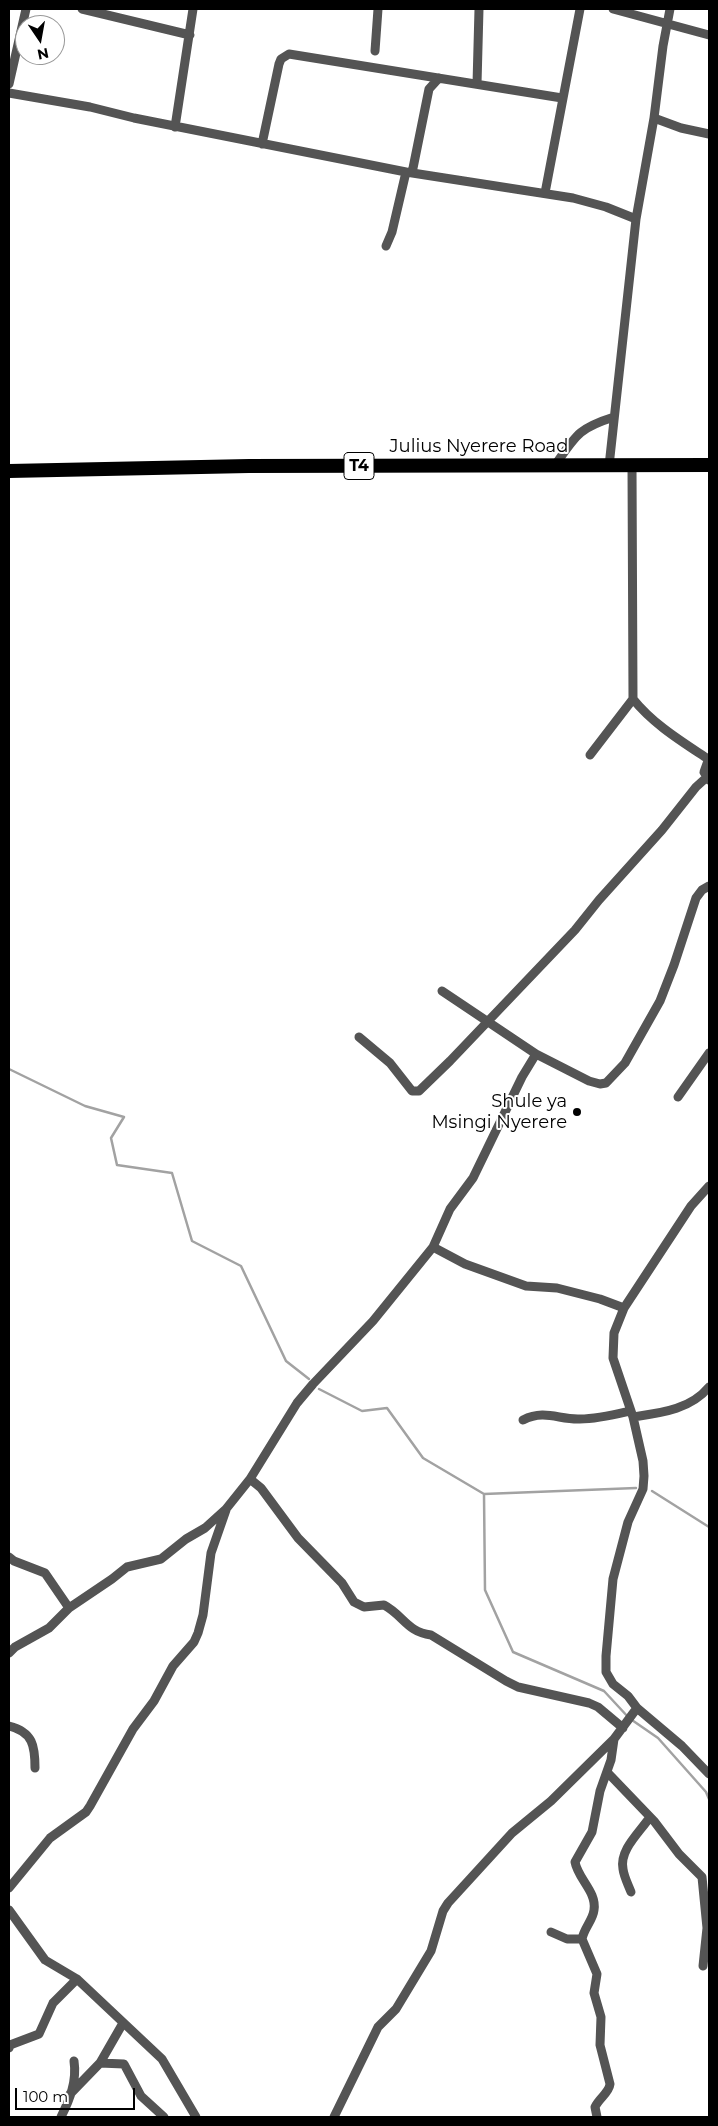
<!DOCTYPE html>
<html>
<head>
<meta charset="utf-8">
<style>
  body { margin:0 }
  #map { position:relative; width:718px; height:2126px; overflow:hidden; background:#fff; font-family:Montserrat,sans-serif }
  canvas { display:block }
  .frame { position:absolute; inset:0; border:10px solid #000; pointer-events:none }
  .north { position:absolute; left:15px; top:15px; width:50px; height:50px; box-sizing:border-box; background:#fff; border:1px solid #999; border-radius:50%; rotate:168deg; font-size:14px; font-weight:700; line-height:20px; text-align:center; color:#000 }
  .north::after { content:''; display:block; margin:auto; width:18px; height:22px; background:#000; clip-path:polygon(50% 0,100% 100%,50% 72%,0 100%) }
  .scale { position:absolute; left:15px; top:2088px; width:120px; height:22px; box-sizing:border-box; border:2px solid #000; border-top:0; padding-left:6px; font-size:15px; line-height:18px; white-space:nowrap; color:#000; -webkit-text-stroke:4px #fff; paint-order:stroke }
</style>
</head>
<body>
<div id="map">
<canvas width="718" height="2126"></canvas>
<div class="frame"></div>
<div class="north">N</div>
<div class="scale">100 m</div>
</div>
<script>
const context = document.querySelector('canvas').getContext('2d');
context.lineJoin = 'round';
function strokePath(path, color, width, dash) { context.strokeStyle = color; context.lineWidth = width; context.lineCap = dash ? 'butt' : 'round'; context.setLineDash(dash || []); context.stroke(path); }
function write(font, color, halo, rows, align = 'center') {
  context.font = font + ' Montserrat,sans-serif'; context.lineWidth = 4; context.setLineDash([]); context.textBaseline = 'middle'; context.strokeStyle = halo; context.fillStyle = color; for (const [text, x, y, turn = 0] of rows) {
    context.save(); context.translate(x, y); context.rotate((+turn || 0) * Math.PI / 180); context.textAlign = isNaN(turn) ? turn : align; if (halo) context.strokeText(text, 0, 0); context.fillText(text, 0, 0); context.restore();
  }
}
const stream = new Path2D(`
  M9 1069 85 1106 124 1117 111 1138 117 1165 172 1173 192 1241 241 1266 286 1361 309 1379
  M319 1389 362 1411 387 1408 423 1458 484 1494 485 1590 513 1652 604 1691 629 1718 658 1738 706 1792 709 1799
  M652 1491 709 1527
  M484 1494 636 1488`);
const minor = new Path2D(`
  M82 9 190 35
  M613 9 709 35
  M375 51 378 9
  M9 84 26 9
  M477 84 479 9
  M9 93 90 107 134 118 406 172 573 198 606 207 636 219 609 466
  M654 118 681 128 709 134
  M175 127 193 9
  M262 144 279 64 281 59 289 54 562 98
  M412 173 429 89 439 78
  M545 193 580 9
  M636 219 654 118 663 46 670 9
  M386 246 392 232 406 172
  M556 464C576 435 579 428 614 417
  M632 466 633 699C653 724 681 741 708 759
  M590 755 633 699
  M709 758 704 772 709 780
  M442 991 536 1054 589 1081 600 1084 606 1083 625 1063 660 1001 674 965 696 898 702 890 709 886
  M359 1037 390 1063 412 1091H419L450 1061 575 930 599 900 662 830 696 787 706 778
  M678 1097 709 1053
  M709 1186 691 1206 624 1308 614 1333 613 1358 633 1417 643 1461 644 1476 643 1489 628 1522 613 1579 606 1656V1672L613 1684 628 1696 637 1708 682 1746 709 1774
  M433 1247 465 1264 526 1286 557 1288 600 1299 624 1308
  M633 1417C660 1413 690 1410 709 1387
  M523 1420C545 1409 559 1420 580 1419 597 1419 613 1415 630 1411
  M250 1479 261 1488 298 1538 342 1583 354 1602 364 1607 384 1605C403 1615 407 1632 431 1635L506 1681 518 1687 589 1703 598 1707 623 1728
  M9 1557 14 1561 45 1573 69 1608
  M9 1653 15 1647 49 1628 69 1608 112 1579 127 1567 161 1559 186 1539 205 1528 226 1509 250 1479 297 1403 313 1384 373 1321 433 1247 450 1209 473 1178 522 1077 536 1054
  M9 1726C33 1732 35 1746 35 1768
  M607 1772 654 1821 679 1854 702 1877 707 1928 703 1966
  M9 1888 50 1838 86 1812 90 1806 133 1729 154 1701 173 1666 194 1642 198 1633 203 1615 211 1553 226 1510
  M631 1892C628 1884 624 1877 623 1869 619 1850 640 1832 650 1817
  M9 1910 45 1960 77 1979 162 2059 196 2117
  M551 1932 567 1939H582
  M9 2048 10 2045 39 2034 53 2003 77 1979
  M100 2063 123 2023
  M70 2094 100 2063 124 2064 141 2096 164 2117
  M61 2117C70 2099 77 2081 74 2061
  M334 2117 378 2027 396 2009 431 1951 443 1911 448 1903 512 1833 551 1801 614 1739 637 1708
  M597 2117 595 2107C599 2098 609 2093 610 2084L600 2045 601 2017 594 1993 597 1974 582 1939C584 1928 593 1920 594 1910 597 1892 578 1879 575 1862L592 1832 600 1791 611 1760 614 1739`);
const trunk = new Path2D(`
  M9 471 249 466 709 465`);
const markers = [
  [577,1112,5,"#000"]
];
const shields = [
  [359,466,30]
];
const shieldNames = [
  ["T4",359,466]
];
const streetNames = [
  ["Julius Nyerere Road",479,447]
];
const poiNames = [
  ["Shule ya",567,1102],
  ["Msingi Nyerere",567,1123]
];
strokePath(stream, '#a2a2a2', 2.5);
strokePath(minor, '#545454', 9);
strokePath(trunk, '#000', 14);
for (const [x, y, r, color] of markers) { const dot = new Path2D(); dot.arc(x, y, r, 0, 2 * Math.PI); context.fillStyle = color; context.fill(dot); strokePath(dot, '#fff', 2); }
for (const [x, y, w] of shields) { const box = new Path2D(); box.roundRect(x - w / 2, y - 13.5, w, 27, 4); context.fillStyle = '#fff'; context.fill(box); strokePath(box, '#000', 1); }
write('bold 16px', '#000', null, shieldNames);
write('18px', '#000', '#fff', streetNames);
write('18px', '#000', '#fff', poiNames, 'right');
</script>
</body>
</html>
